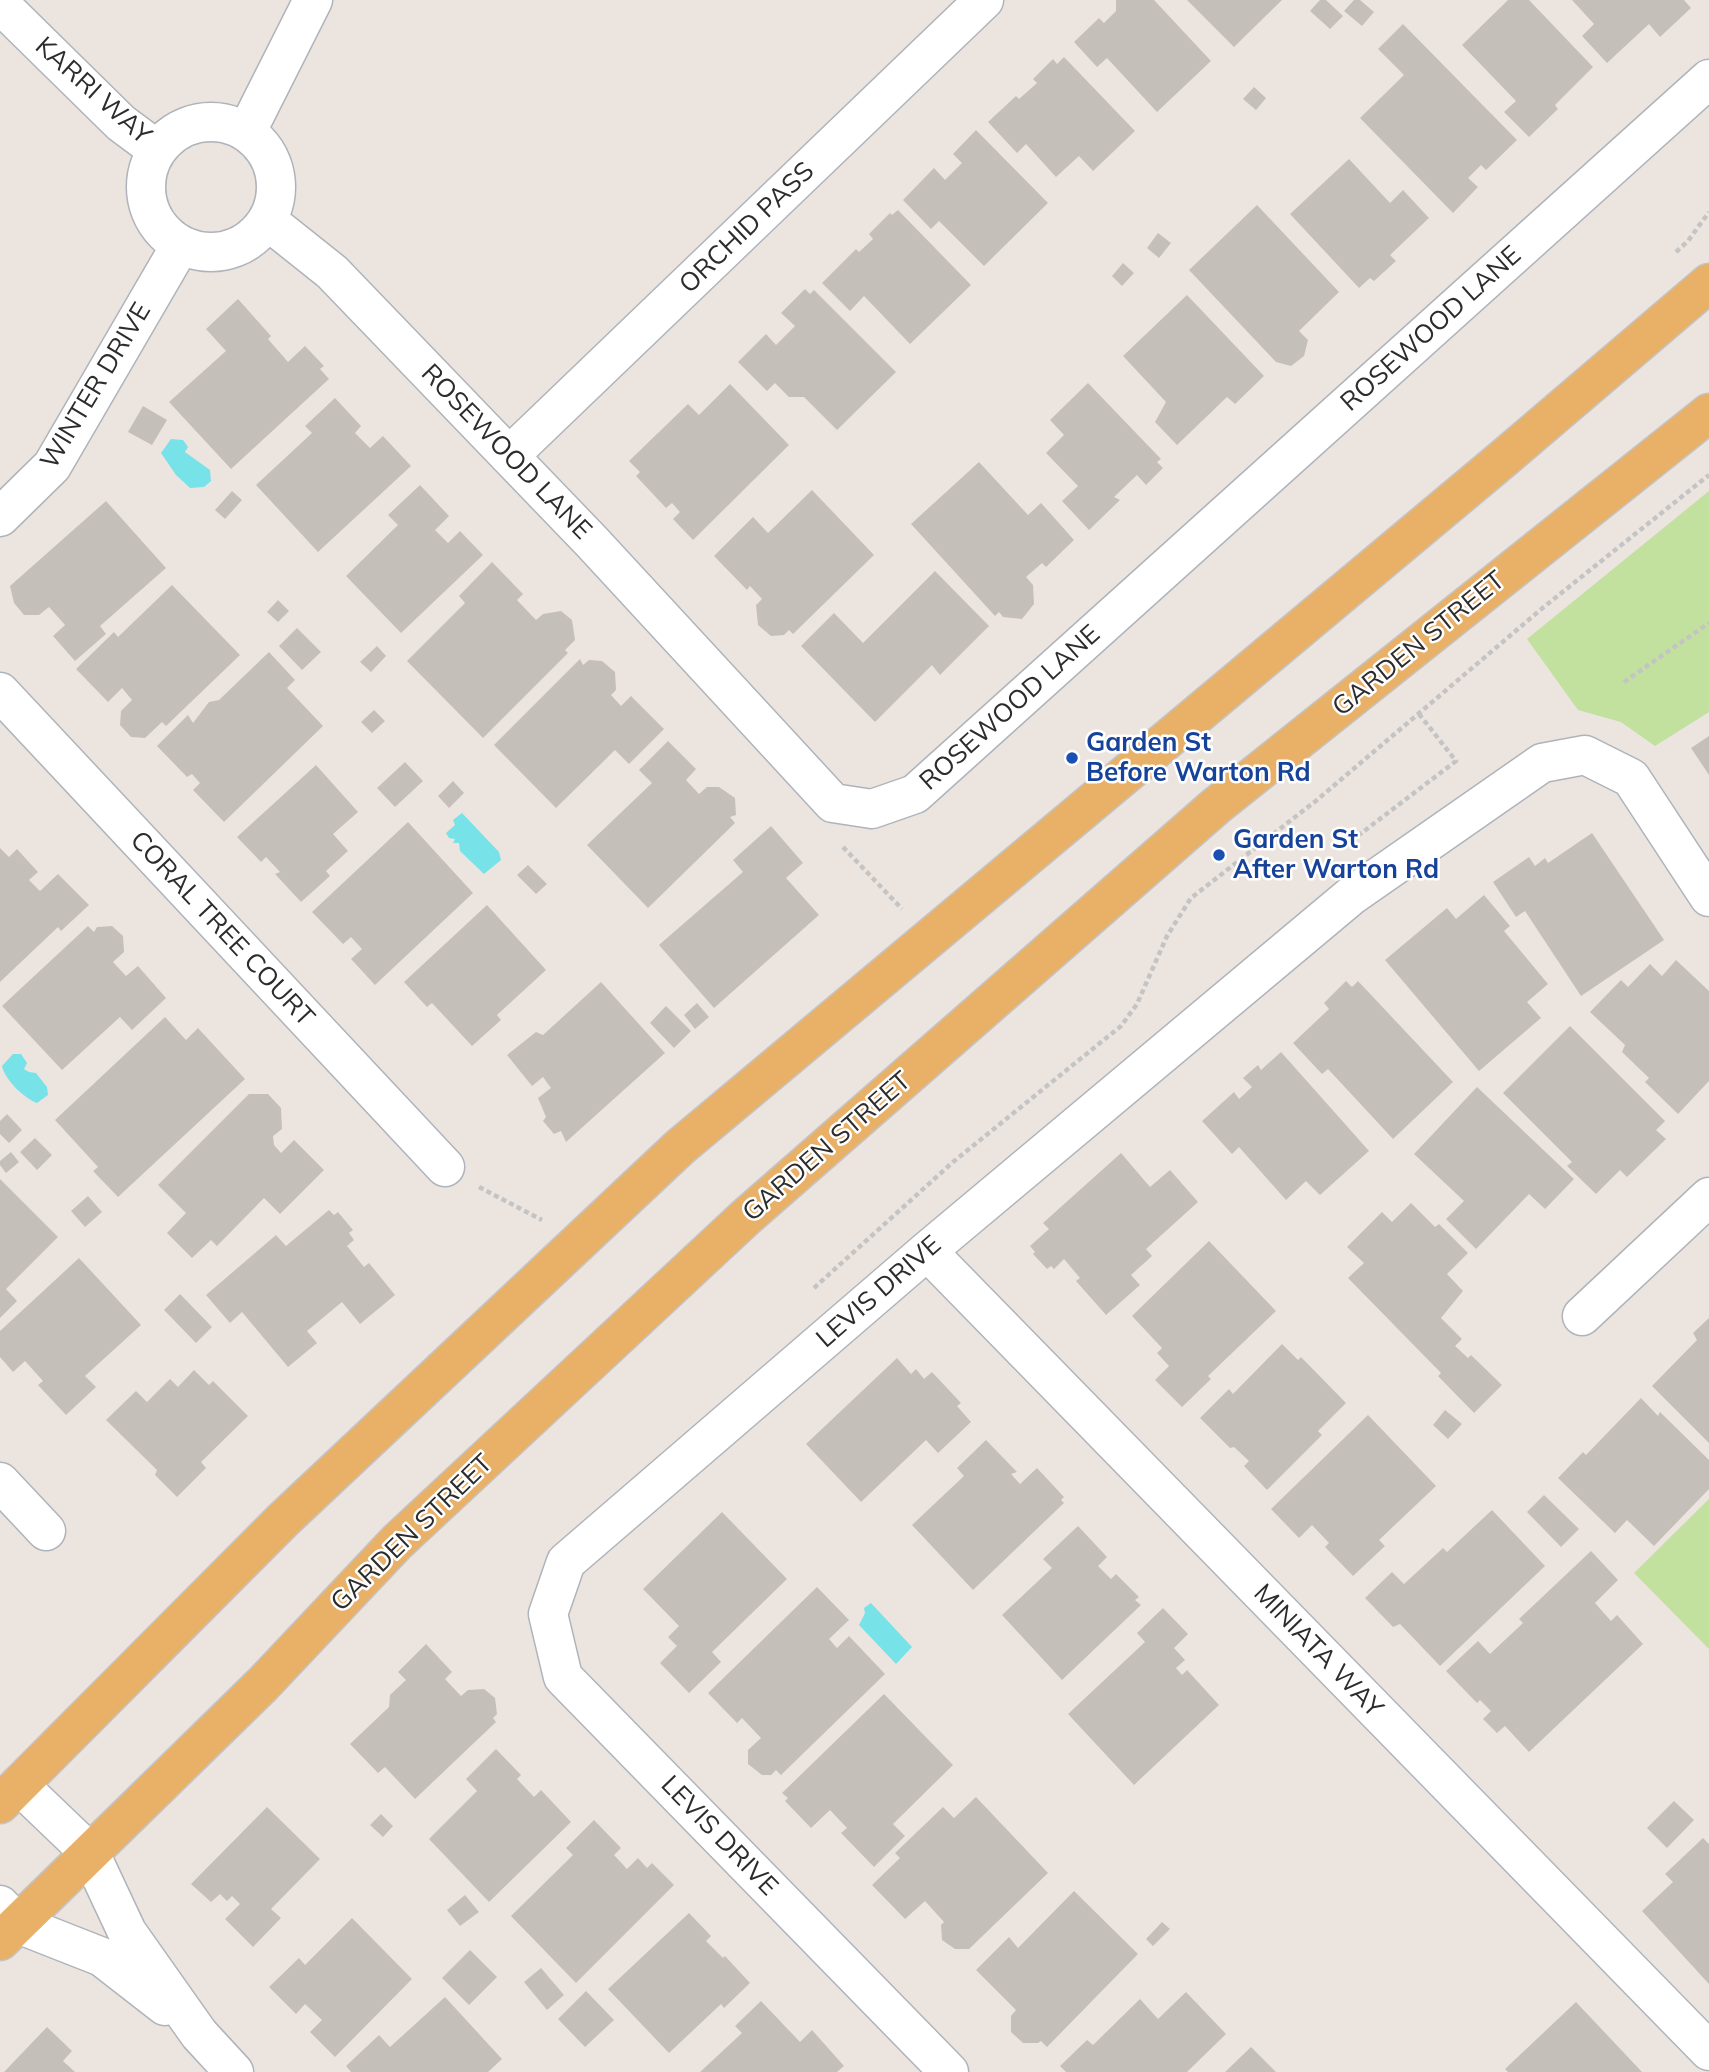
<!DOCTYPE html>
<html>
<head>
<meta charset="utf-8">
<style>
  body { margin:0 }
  canvas { display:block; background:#ece4df }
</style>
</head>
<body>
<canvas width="1709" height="2072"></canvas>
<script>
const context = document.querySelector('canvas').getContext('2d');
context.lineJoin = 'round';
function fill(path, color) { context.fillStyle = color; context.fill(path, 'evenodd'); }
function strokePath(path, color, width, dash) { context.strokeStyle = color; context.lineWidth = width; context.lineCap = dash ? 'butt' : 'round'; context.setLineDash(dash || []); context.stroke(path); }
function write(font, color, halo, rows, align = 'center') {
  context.font = font + ' Mulish,sans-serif'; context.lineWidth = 5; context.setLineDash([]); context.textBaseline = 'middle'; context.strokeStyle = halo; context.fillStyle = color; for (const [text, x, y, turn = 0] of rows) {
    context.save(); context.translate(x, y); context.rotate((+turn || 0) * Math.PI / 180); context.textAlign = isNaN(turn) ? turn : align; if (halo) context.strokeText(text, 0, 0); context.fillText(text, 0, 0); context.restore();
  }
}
const green = new Path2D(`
  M1709 491V712L1655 746 1621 722 1578 710 1527 639Z
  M1709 1499V1649L1634 1573Z`);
const water = new Path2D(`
  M171 439 183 440 188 447 185 452 210 470 211 481 204 487 190 488 176 475 161 453Z
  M462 813 499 852 501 860 484 874 460 851 459 843H453L455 839 449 838 446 833 455 825 453 820Z
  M13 1054H21L27 1063 24 1069 29 1072 36 1073 47 1087 48 1095 37 1103C24 1098 5 1080 2 1066Z
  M871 1603 912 1647 896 1664 859 1625 865 1613 864 1608Z`);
const building = new Path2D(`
  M1116 0H1154L1211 61 1157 112 1107 58 1097 67 1074 42 1099 18 1104 23 1116 11Z
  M1187 0H1282L1234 47Z
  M1320 0H1326L1343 16 1330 29 1310 11Z
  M1354 0H1360L1374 12 1362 26 1344 11Z
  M1508 0H1529L1593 67 1555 105 1558 109 1529 137 1504 112 1516 101 1462 45Z
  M1572 0H1684L1691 8 1660 37 1649 24 1607 63 1582 36 1594 24Z
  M1403 24 1517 140 1486 170 1481 165 1468 178 1478 187 1453 213 1360 118 1404 75 1378 49Z
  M1064 57 1135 131 1093 171 1079 156 1056 177 1026 144 1017 153 988 122 1016 96 1019 99 1037 83 1033 79 1053 59 1057 64Z
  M1254 87 1266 98 1256 110 1243 99Z
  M976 130 1048 203 984 266 939 221 931 229 903 200 934 168 945 180 962 163 953 154Z
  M1349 159 1390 203 1403 190 1429 218 1390 255 1396 261 1374 281 1370 278 1359 288 1290 214Z
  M1257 205 1339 292 1299 331 1308 340 1304 356 1291 366 1276 362 1189 270Z
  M898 210 971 285 910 344 864 296 850 311 822 283 856 249 859 252 873 239 869 234 890 213 892 215Z
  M1158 233 1171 243 1159 258 1147 248Z
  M1123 263 1134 273 1122 286 1112 276Z
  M805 289 810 294 814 290 896 372 837 430 804 397H789L775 383 767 391 738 362 766 334 776 345 795 326 781 313Z
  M1187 295 1264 376 1235 404 1227 397 1177 445 1155 422 1166 402 1123 356Z
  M238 299 271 336 268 339 288 362 305 346 324 366 320 369 329 379 231 469 169 402 226 351 206 329Z
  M1088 383 1161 459 1157 462 1163 468 1146 485 1137 475 1114 497 1120 500 1089 530 1062 501 1078 486 1046 453 1064 435 1050 420Z
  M730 384 789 445 693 540 673 519 680 512 672 503 666 508 636 476 640 472 629 461 688 404 699 415Z
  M335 398 361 426 355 433 370 448 383 436 411 466 318 552 256 485 312 433 305 426Z
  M143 406 167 420 152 445 128 432Z
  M979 462 1028 515 1041 503 1074 540 1046 567 1042 563 1026 577 1033 585 1034 604 1022 619 1003 617 999 612 995 616 911 524Z
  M420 485 449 516 435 530 448 543 460 531 483 555 401 633 346 576 398 525 388 515Z
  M812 490 874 555 793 634 789 630 784 635 771 636 758 625 756 605 762 599 750 586 747 590 714 556 753 517 768 533Z
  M232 491 242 500 225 519 215 510Z
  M106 501 166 568 100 626 106 634 75 661 53 636 65 625 49 607 39 615H24L14 603 10 586Z
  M492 562 523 594 517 600 536 620 543 614 561 611 572 620 575 640 565 650 568 653 483 738 407 661 465 603 459 596Z
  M935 571 989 626 940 675 932 665 875 722 801 646 834 613 863 643Z
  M172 585 240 655 166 726 162 722 145 738 131 737 120 725 121 711 132 700 122 688 108 702 76 669 114 632 118 637Z
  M278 600 289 611 278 622 267 612Z
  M297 628 321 652 302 670 279 646Z
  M377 646 386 656 371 672 360 662Z
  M269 652 295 680 287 688 323 726 224 822 193 790 200 783 192 774 187 777 157 746 188 715 193 723 209 702 219 700Z
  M580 659 583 665 589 660 602 661 615 672 616 690 611 695 621 706 631 696 664 729 629 764 615 750 556 808 494 745Z
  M374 710 385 721 372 733 361 722Z
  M1709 736V775L1691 748Z
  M668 741 696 769 686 780 699 794 707 787H719L735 798 736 815 730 817 735 823 648 908 587 845 652 783 639 770Z
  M405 762 423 781 395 807 377 788Z
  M316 765 358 812 333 834 348 851 326 871 330 876 301 902 275 874 280 872 266 857 261 862 237 837Z
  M453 781 464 793 449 808 438 796Z
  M408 822 473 893 375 985 351 959 362 949 351 937 343 944 312 912Z
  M771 826 803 863 786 878 819 915 714 1008 659 945 743 872 733 860Z
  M1592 833 1664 940 1581 996 1525 911 1516 917 1493 882 1529 857 1535 866 1545 858 1548 863Z
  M0 848 9 857 17 849 38 872 29 880 40 891 58 874 89 905 61 931 58 927 0 982Z
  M528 865 547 884 536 894 517 875Z
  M1484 895 1510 926 1504 931 1548 984 1527 1002 1541 1018 1479 1071 1385 960 1447 908 1456 919Z
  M487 905 546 970 497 1015 501 1020 472 1046 432 1003 427 1007 404 982Z
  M88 926 94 932 97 927 112 926 123 936 124 952 113 962 126 976 138 966 166 998 132 1030 120 1017 62 1070 2 1006Z
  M1676 960 1709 991V1081L1678 1114 1645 1082 1649 1078 1622 1052 1625 1045 1590 1012 1621 980 1628 987 1650 964 1662 976Z
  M1346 981 1352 987 1358 981 1453 1082 1393 1139 1328 1069 1322 1074 1293 1043 1329 1009 1324 1003Z
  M601 982 665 1053 566 1142 561 1131 554 1134 543 1121 546 1117 538 1098 551 1088 543 1077 532 1086 507 1055 536 1032 543 1035Z
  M697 1003 709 1017 695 1029 684 1015Z
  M666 1006 691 1031 674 1048 650 1023Z
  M165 1017 186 1040 198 1028 245 1079 118 1197 93 1171 98 1167 55 1120Z
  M1570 1026 1665 1121 1656 1130 1666 1139 1627 1177 1620 1170 1596 1194 1567 1166 1572 1162 1503 1093Z
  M1281 1052 1369 1151 1320 1195 1306 1181 1286 1200 1239 1147 1232 1154 1202 1121 1234 1092 1239 1099 1252 1087 1243 1078 1258 1065 1261 1070Z
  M1477 1087 1574 1179 1545 1209 1529 1194 1476 1249 1446 1219 1464 1201 1414 1154Z
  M249 1094H268L281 1108 282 1129 273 1136 274 1145 281 1153 294 1140 324 1170 280 1214 264 1198 217 1246 211 1240 192 1258 167 1233 186 1213 158 1185Z
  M7 1114 22 1130 9 1143 0 1134V1121Z
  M35 1138 52 1155 37 1170 20 1152Z
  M11 1152 19 1162 6 1173 0 1165V1161Z
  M1121 1153 1150 1187 1170 1170 1198 1202 1146 1249 1152 1256 1131 1275 1140 1285 1106 1315 1076 1281 1080 1278 1064 1259 1054 1269 1051 1266 1047 1269 1033 1254 1035 1252 1030 1246 1049 1229 1043 1223Z
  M0 1179 58 1237 6 1289 17 1301 0 1318Z
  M88 1196 102 1212 85 1227 71 1211Z
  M1411 1203 1435 1227 1439 1224 1468 1253 1447 1274 1463 1291 1441 1318 1462 1339 1455 1346 1468 1358 1471 1355 1502 1385 1474 1413 1438 1376 1441 1373 1348 1278 1364 1263 1347 1247 1382 1212 1392 1222Z
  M329 1210 334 1215 338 1212 353 1230 349 1233 354 1240 347 1246 364 1267 369 1263 395 1295 360 1324 342 1302 307 1331 317 1343 288 1367 242 1312 230 1323 206 1295 276 1235 286 1246Z
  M1209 1241 1276 1311 1208 1376 1211 1379 1182 1407 1155 1380 1169 1366 1157 1353 1162 1348 1132 1316Z
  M79 1258 141 1325 85 1376 96 1387 66 1415 38 1385 43 1381 25 1361 13 1372 0 1357V1331Z
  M180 1294 212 1327 196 1343 164 1310Z
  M1709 1318V1443L1652 1386 1697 1340 1693 1333Z
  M1282 1344 1298 1360 1301 1357 1346 1403 1318 1431 1322 1435 1267 1490 1244 1466 1249 1461 1234 1447 1230 1448 1200 1418 1229 1389 1233 1394Z
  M897 1358 911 1374 916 1369 924 1379 932 1372 961 1403 957 1406 971 1422 938 1453 926 1440 861 1502 806 1444Z
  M194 1370 209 1385 213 1381 248 1416 201 1462 206 1468 177 1497 155 1475 157 1470 106 1420 136 1391 147 1402 170 1379 178 1387Z
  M1641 1398 1658 1416 1660 1412 1709 1460V1489L1654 1546 1627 1520 1615 1533 1558 1478 1583 1452 1586 1455Z
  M1445 1410 1462 1424 1448 1439 1433 1425Z
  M1368 1415 1436 1486 1379 1540 1385 1546 1353 1576 1325 1547 1329 1543 1312 1525 1299 1538 1271 1509Z
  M986 1440 1017 1472 1011 1474 1020 1484 1037 1468 1064 1497 1061 1500 1064 1503 973 1590 912 1525 964 1476 957 1468Z
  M1544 1495 1579 1529 1561 1547 1527 1512Z
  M1492 1510 1545 1566 1440 1666 1400 1624 1393 1627 1365 1598 1392 1572 1404 1584 1443 1548 1447 1552Z
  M722 1512 787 1579 712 1652 721 1662 689 1693 660 1663 677 1646 668 1637 679 1626 643 1589Z
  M1078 1526 1107 1557 1098 1566 1111 1579 1116 1574 1139 1597 1135 1600 1141 1605 1062 1680 1002 1615 1052 1568 1043 1559Z
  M1591 1551 1618 1580 1595 1603 1611 1621 1617 1615 1643 1644 1529 1752 1505 1726 1497 1733 1483 1719 1491 1711 1480 1700 1477 1703 1446 1671 1478 1641 1490 1654 1523 1623 1519 1619Z
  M817 1587 849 1620 829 1639 837 1648 849 1636 885 1674 781 1775 776 1770 771 1775H762L748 1764V1750L761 1738 742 1718 737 1723 708 1693Z
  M1163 1608 1188 1634 1174 1648 1185 1660 1176 1668 1182 1675 1187 1670 1219 1705 1134 1785 1068 1714 1145 1642 1137 1633Z
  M426 1644 452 1672 445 1679 461 1696 468 1690 484 1689 495 1698 497 1714 493 1718 496 1722 415 1799 385 1767 378 1773 350 1744 389 1707 390 1695 406 1680 398 1672Z
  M884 1694 953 1765 893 1824 905 1836 874 1867 841 1833 847 1828 830 1810 811 1828 785 1801 788 1798 782 1793Z
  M496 1749 521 1775 517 1779 534 1797 541 1790 571 1822 489 1902 429 1839 477 1791 466 1779Z
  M976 1797 1048 1873 969 1949H955L942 1940 941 1925 944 1922 925 1901 905 1919 872 1885 900 1858 895 1853 943 1807 954 1818Z
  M1674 1801 1694 1820 1667 1848 1647 1828Z
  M267 1807 320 1859 271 1909 281 1918 253 1947 225 1919 240 1904 232 1896 227 1901 220 1894 211 1902 191 1884Z
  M381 1814 393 1826 383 1837 370 1825Z
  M594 1820 621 1848 614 1855 627 1869 638 1858 647 1868 652 1863 674 1885 576 1983 511 1916 573 1855 566 1848Z
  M1703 1838 1709 1844V1984L1642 1911 1673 1882 1665 1874Z
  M1074 1891 1138 1954 1047 2047 1041 2041 1038 2043H1023L1011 2032V2016L1016 2010 976 1970 1009 1937 1018 1948Z
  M465 1895 479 1912 460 1926 447 1910Z
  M689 1913 711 1936 706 1941 723 1958 725 1956 750 1983 724 2008 721 2004 669 2053 608 1989Z
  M352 1918 412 1979 335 2057 310 2032 322 2020 305 2004 296 2014 269 1987 299 1958 305 1965Z
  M1162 1922 1170 1929 1153 1946 1146 1939Z
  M470 1950 497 1977 469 2005 442 1978Z
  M541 1968 564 1995 547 2010 524 1982Z
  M586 1991 614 2020 585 2047 558 2019Z
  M1186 1992 1226 2034 1187 2072H1066L1060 2066 1087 2040 1093 2045 1140 1999 1158 2019Z
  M445 1997 502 2059 488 2072H351L346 2066 379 2035 390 2047Z
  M761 2001 800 2042 812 2030 844 2066 837 2072H700L742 2033 735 2026Z
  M1576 2002 1642 2072H1508L1505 2069Z
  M47 2027 72 2051 63 2061 75 2072H4Z
  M1251 2047 1276 2072H1225Z`);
const path = new Path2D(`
  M1676 252 1688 241 1709 212
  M1624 682 1709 623
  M1351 841 1456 761 1419 714
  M843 847 902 909
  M479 1187 542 1220
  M814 1288 953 1162 1121 1026 1137 1004 1167 936 1191 898 1317 800 1545 606 1709 475`);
const minor = new Path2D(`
  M0 4 121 123 156 149
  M146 187a65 65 0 1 1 130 0a65 65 0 1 1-130 0Z
  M247 131 313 0
  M268 221 332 272 592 542 833 803 872 809 915 794 1709 79
  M509 456 984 0
  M0 517 52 466 180 246
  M0 692 445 1167
  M927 1251 1709 2051
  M1582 1316 1709 1197
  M0 1482 46 1531
  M19 1785 90 1853 127 1932 199 2034 234 2072
  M0 1905 18 1924 102 1957 165 2006
  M949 2072 563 1677 548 1614 566 1562 927 1251 1351 896 1542 763 1585 755 1631 778 1709 897`);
const major = new Path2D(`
  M0 1804 283 1520 680 1147 1504 458 1709 283
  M0 1941 263 1684 397 1542 746 1217 1216 806 1709 413`);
const markers = [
  [1072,758,7,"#1a4fb4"],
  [1219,855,7,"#1a4fb4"]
];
const streetNames = [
  ["KARRI WAY",93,91,42],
  ["ORCHID PASS",747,228,-44],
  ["ROSEWOOD LANE",1431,329,-42],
  ["WINTER DRIVE",96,386,-59],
  ["ROSEWOOD LANE",506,452,46],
  ["GARDEN STREET",1419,644,-39],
  ["ROSEWOOD LANE",1010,708,-42],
  ["CORAL TREE COURT",222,929,47],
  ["GARDEN STREET",827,1147,-41],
  ["LEVIS DRIVE",879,1292,-41],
  ["GARDEN STREET",412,1533,-44],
  ["MINIATA WAY",1318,1651,46],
  ["LEVIS DRIVE",719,1836,46]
];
const transitNames = [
  ["Garden St",1086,743],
  ["Before Warton Rd",1086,773],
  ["Garden St",1233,840],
  ["After Warton Rd",1233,870]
];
fill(green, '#c2e09e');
fill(water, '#78e2e9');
fill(building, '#c5bfba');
strokePath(minor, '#afb4bb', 41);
strokePath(major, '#c4c4c4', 41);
strokePath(path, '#c4c4c4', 4.5, [5, 3.5]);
strokePath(minor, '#fff', 38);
strokePath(major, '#e9b067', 38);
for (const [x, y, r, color] of markers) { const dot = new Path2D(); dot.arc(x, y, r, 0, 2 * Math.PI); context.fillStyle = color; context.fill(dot); strokePath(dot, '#fff', 2.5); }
write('26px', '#2c2c2c', '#fff', streetNames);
write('bold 26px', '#164399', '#fff', transitNames, 'left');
</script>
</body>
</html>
